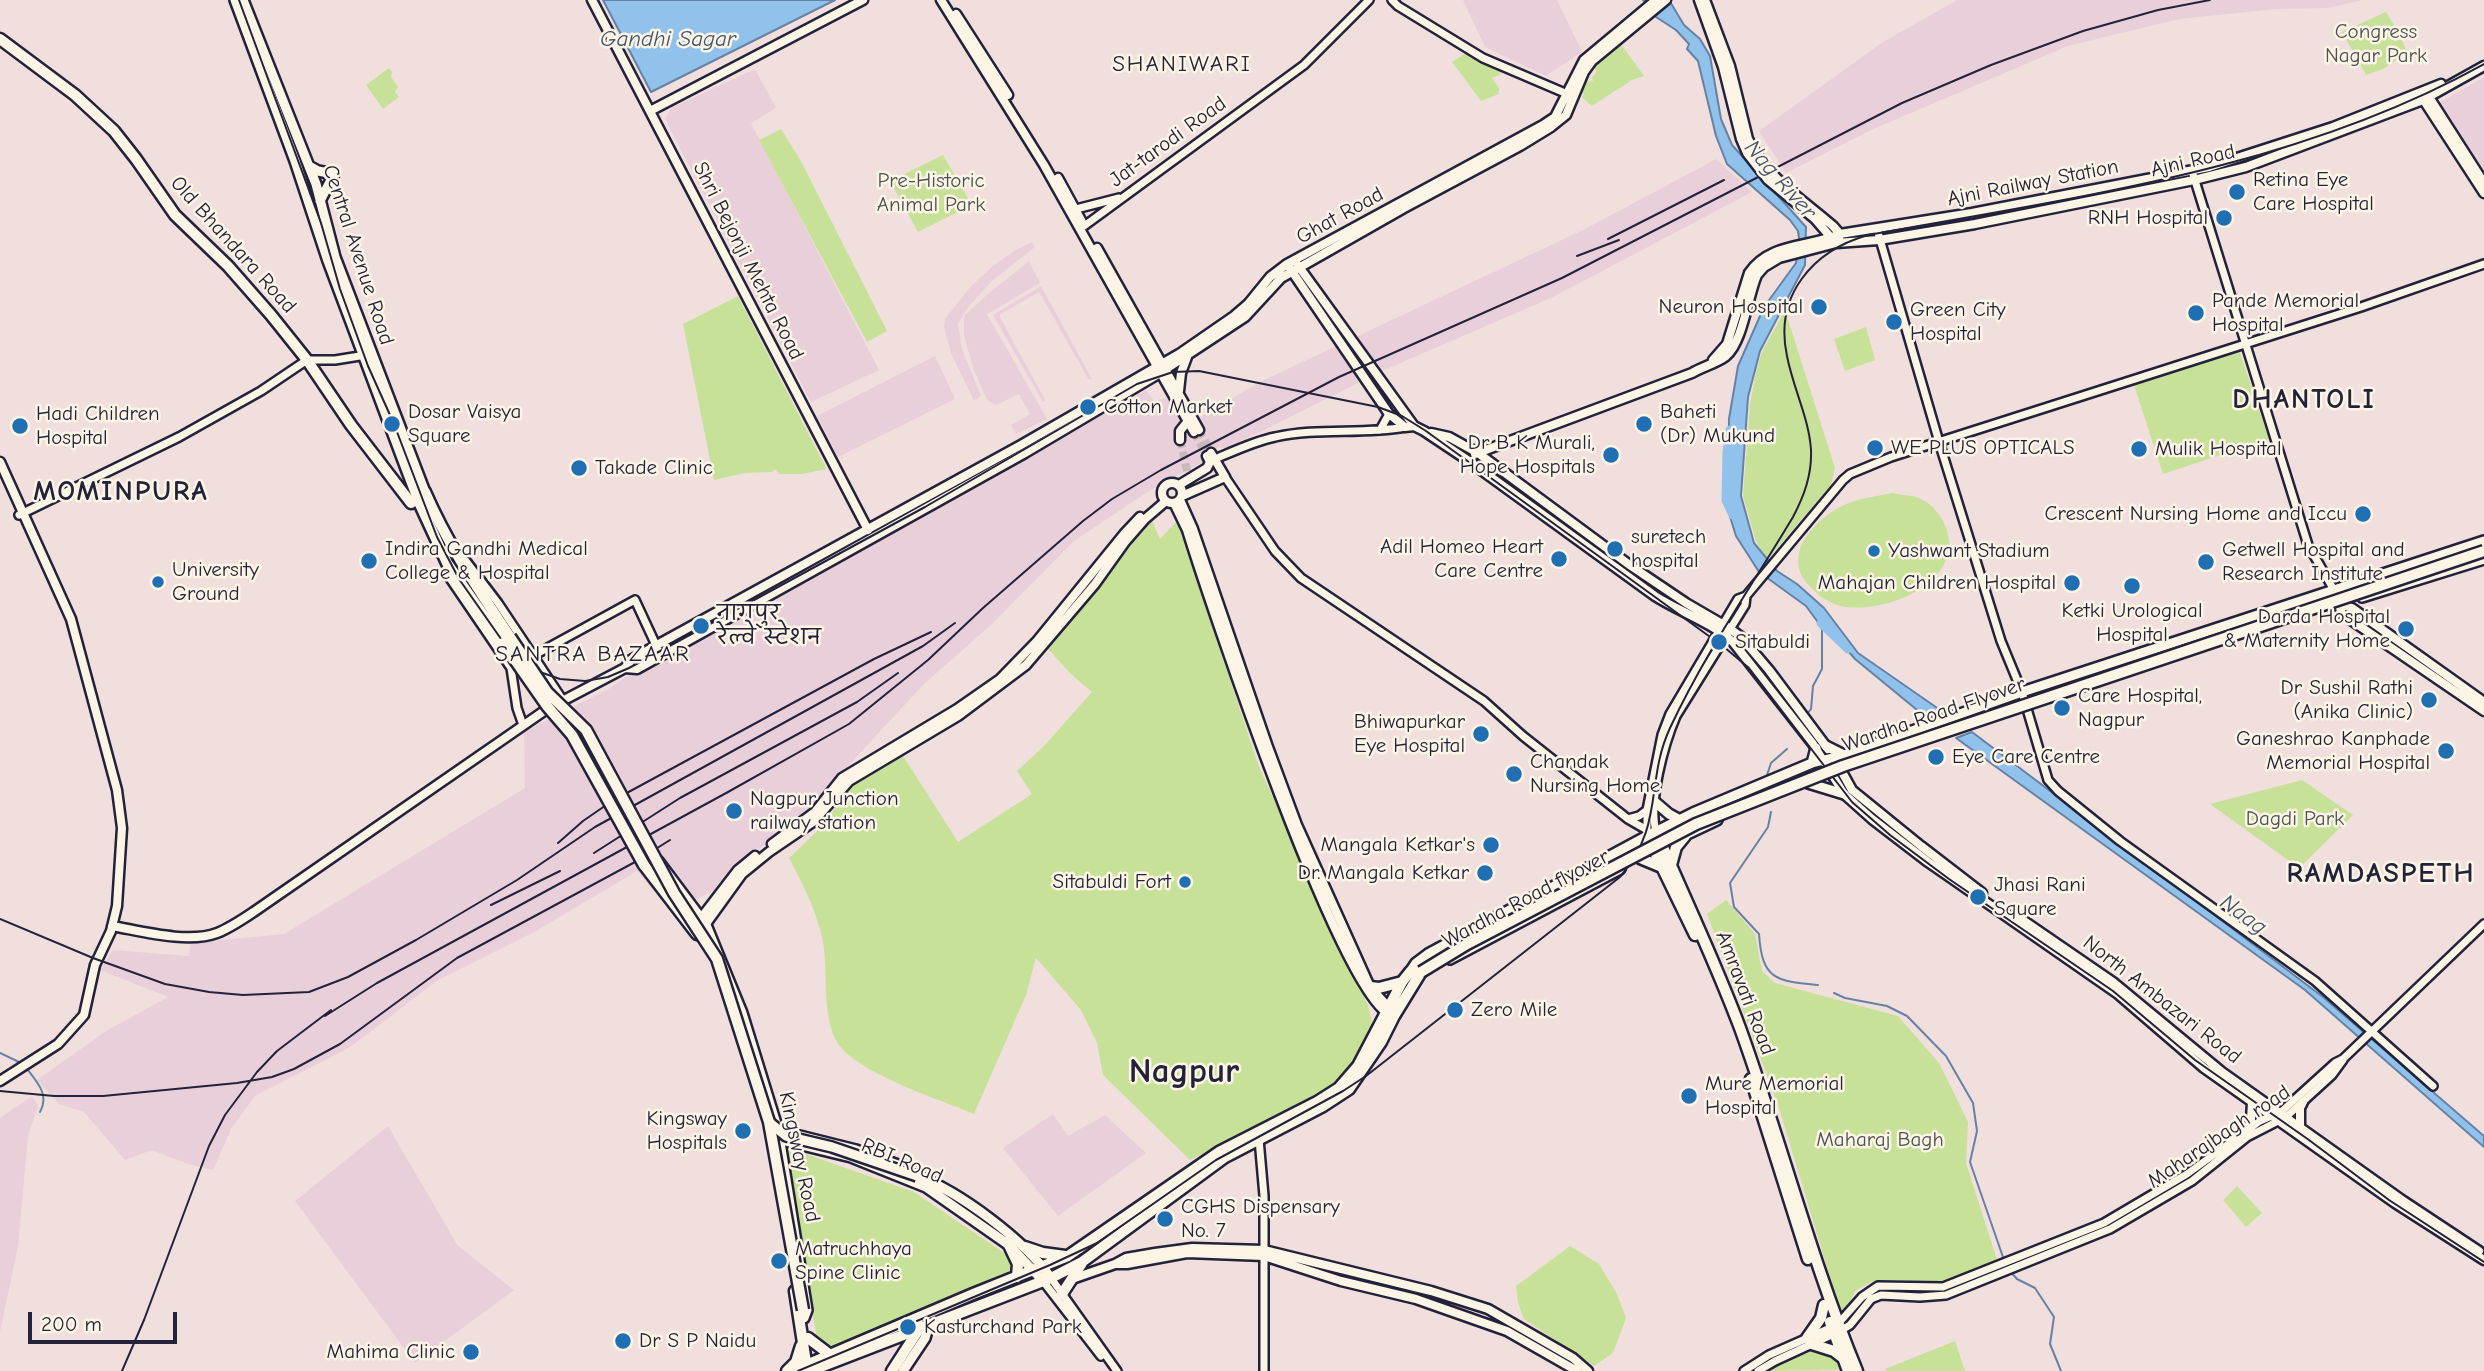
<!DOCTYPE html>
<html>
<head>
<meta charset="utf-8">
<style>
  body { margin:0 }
  #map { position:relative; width:2484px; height:1371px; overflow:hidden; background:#f1dfde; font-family:"Comic Neue",sans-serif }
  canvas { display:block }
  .scale { position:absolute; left:28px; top:1312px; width:149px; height:32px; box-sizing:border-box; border:4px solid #22223b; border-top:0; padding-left:9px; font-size:21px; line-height:24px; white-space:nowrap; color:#22223b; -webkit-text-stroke:5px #fcf5e5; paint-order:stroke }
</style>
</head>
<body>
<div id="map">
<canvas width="2484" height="1371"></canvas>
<div class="scale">200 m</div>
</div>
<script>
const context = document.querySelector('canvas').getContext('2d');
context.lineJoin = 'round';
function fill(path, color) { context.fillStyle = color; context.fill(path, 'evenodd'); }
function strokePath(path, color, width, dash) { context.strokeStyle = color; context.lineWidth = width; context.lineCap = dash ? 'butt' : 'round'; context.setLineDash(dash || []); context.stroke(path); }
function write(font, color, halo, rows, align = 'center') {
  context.font = font + ' "Comic Neue","Playpen Sans Deva",sans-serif'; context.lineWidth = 5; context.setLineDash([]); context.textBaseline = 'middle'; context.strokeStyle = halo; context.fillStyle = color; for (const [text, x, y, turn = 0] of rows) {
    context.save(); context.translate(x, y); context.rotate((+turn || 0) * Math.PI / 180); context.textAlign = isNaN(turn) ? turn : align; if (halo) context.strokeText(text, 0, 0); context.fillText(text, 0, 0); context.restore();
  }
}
const built = new Path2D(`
  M1463 0H1557L1582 52 1546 76 1485 47Z
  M1957 0H2363L2328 8 2277 9 2179 19 2068 46 1871 130 1786 173 1759 131 1883 42Z
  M755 69 776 108 751 123 879 370 811 402 665 119 671 108Z
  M2484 77V171L2439 103Z
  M1716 159 1752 192 1553 297 1382 371 1260 432 1225 448 1219 447 1206 454 1201 463 1149 491 1074 541 992 624 924 684 836 779 809 812 734 867 716 889 691 902 675 917 637 871 536 931 438 980 349 1048 256 1095 232 1127 213 1170 188 1164 152 1150 125 1160 84 1112 59 1104 37 1080 106 1031 168 997 100 970 113 950 189 956 191 943 284 934 525 788 524 732 610 688 648 661 786 589 1146 390 1154 401 1166 398 1173 401 1194 433 1206 428 1200 417 1260 382 1583 230Z
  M1032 242 1035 247 992 281 968 307 958 324 962 349 981 396 974 401 951 353 944 328 945 319 971 286 993 266 1014 251Z
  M1029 261 1040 283 987 314 1047 419 1016 434 1011 425 1030 414 1019 394 996 405 987 400 974 370 964 336V316L982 299Z
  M1041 286 1092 379 1089 380 1039 292 999 315 1045 400 1043 402 993 315Z
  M935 356 955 399 838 457 817 416Z
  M32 1096 38 1106 28 1136 18 1246 0 1332V1118Z
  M1053 1114 1068 1136 1105 1115 1146 1153 1058 1216 1003 1148Z
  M388 1126 458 1246 514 1290 415 1363 295 1201Z`);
const green = new Path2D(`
  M2386 12 2400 35 2407 53 2383 69 2366 75 2342 32Z
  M1618 40 1644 76 1632 80 1592 106 1582 97 1584 94 1581 93 1585 82 1593 81 1592 77 1596 74 1595 67Z
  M1466 53 1497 68 1501 74 1492 78 1499 88V94L1481 101 1452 62Z
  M389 68 392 72 391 77 398 87 395 92 399 97 383 109 366 85Z
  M781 129 802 163 887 331 867 342 759 140Z
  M943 155 972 205 918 232 890 181Z
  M738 296 826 468V469L802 474H779L776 469 772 472 744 473 714 480 683 324Z
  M1785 310 1835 468 1831 485 1767 560 1756 541 1743 496 1750 404 1756 372 1762 352Z
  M1866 327 1875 360 1845 371 1834 339Z
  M2239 350 2269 439 2163 474 2134 385Z
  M1893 493C1901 495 1912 495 1919 498 1929 502 1937 511 1942 519 1975 578 1887 616 1840 606 1826 602 1815 593 1806 582 1782 551 1819 516 1846 504 1861 498 1877 496 1893 493Z
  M1150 516 1160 539 1177 521 1259 767 1368 1005 1372 1023 1371 1043 1358 1062 1333 1088 1190 1160 1103 1075 1097 1043 1081 1010 1036 958 1026 995 974 1114C936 1098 874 1079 844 1051 818 1025 830 970 822 937 814 906 804 886 789 858L827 822 845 791 856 779 903 756 958 842 1032 794 1017 771 1045 745 1092 692 1071 674 1048 649 1122 557 1132 535Z
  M2302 780 2353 815 2299 868 2210 804Z
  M1726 900 1755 934 1762 971 1775 983 1898 1016 1939 1063 1968 1122 1966 1163 1998 1263 1938 1285 1901 1280H1876L1856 1290 1842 1317 1780 1111 1707 914Z
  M783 1146 914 1192 1013 1259 1012 1270 834 1347 817 1339Z
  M2237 1186 2262 1213 2246 1227 2223 1200Z
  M1570 1246 1599 1264 1617 1294 1626 1318 1613 1353 1594 1366 1524 1319 1518 1303 1516 1286Z
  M1955 1341 1965 1371H1886L1885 1369Z
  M1819 1349C1831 1352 1837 1357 1839 1370L1761 1371 1803 1350Z`);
const water = new Path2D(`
  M603 0H835L651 92Z
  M1643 0H1669L1684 25 1700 39 1710 56 1721 119 1732 145 1806 227 1805 265 1760 351 1748 397 1741 496 1754 543 1777 571 1797 584 1824 608 1858 653 1943 712 1928 719 1855 659 1837 638 1820 625 1806 606 1759 572 1736 536 1728 510 1729 419 1738 366 1764 307 1796 263 1799 238 1798 231 1790 220 1727 164 1716 136 1698 61 1687 49 1689 44 1676 30 1656 17Z
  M1972 732 2323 997 2484 1136V1147L2305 990 1956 738Z`);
const stream = new Path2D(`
  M1807 714 1811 709 1813 686 1822 669V626
  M1766 778 1771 763 1787 749
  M1771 812 1768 827 1730 883 1734 907 1759 934C1762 980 1776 981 1818 985
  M1834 993 1845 998 1887 1006 1907 1016 1946 1056 1973 1103 1977 1131 1970 1162 2004 1260
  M0 1053 21 1063
  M28 1070C39 1084 49 1096 40 1112
  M2010 1271 2017 1279 2035 1288 2054 1317 2050 1344 2061 1371`);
const river = new Path2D(`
  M1730 430 1727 452 1726 500 1733 515
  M1821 623 1848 649`);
const secondaryTunnel = new Path2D(`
  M1199 430 1211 452
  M1194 432 1207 456
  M1180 440 1189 479`);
const tertiary = new Path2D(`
  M1392 0 1398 6 1483 58 1572 96
  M2192 171 2308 545 2334 590
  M1076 209 1119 198
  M1080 229 1304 65 1369 0
  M1877 229 1939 442 2001 641 2022 692 2048 780 2058 791 2120 841 2315 981 2433 1086
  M1380 430 1389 414
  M1215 459C1234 451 1255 441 1275 437 1318 427 1362 435 1405 427
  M1225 477 1275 551 1301 578 1484 701 1523 736 1628 819 1647 830
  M19 515 179 437 261 391 307 360H335L366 355
  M462 558 466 561 498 603 562 699
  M447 563V574L511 668 517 708 523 725
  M511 668 635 600 661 656
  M1628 819 1639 816 1647 810
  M1656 831C1648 802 1664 744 1676 716L1745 605 1746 596
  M1647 836V810L1662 735 1670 714 1738 599 1746 596 1843 480 1850 474 1891 457 2361 307 2484 264
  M788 1132 856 1149 918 1171 925 1178
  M1259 1139 1264 1196V1371
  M1051 1278 1117 1371
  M1043 1281 1101 1356
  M1744 1371 1769 1355 1837 1325 1862 1297 1878 1286 1943 1287 2104 1223 2187 1174 2260 1121 2281 1112 2335 1063 2343 1059 2484 924
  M1758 1371 1775 1361 1840 1331 1850 1325 1871 1299 1881 1295 1920 1297 1946 1295 2110 1229 2192 1181 2247 1137 2286 1117 2332 1075 2343 1060`);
const secondary = new Path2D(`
  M592 0 868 530
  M941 0 1044 165 1194 432
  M1699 0 1723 67 1741 139 1747 153 1768 180 1815 219 1834 241
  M1705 0 1730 66 1748 139C1766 177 1802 199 1833 226L1840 234 1839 237
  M956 14 1008 95
  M2427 94 2484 183
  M2421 96 2484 193
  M650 111 863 0
  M1058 178 1082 222
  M1097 248 1199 430
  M1287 264 1389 414 1405 427 1414 426 1424 431 1466 459 1655 596C1680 612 1711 622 1733 642L1813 744 1844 794 1872 819 1928 862 2118 994 2204 1068 2395 1203 2484 1260
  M1297 264 1414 426
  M1713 360 1727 344 1749 273C1770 242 1809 248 1840 234L1972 213 2209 167 2333 127 2441 84
  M1179 391 1181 373 1187 357
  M1431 433 1449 437 1478 453 1631 566 1686 603 1729 628 1741 637 1769 670 1828 749
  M1180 440V431L1188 421
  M1475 454 1692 373C1702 367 1717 363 1726 356 1743 342 1748 295 1757 275L1764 267 1779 258 1836 243 1879 240 1975 224 2194 180 2246 167 2423 100 2484 66
  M0 462 71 619 117 790 122 828 117 906 111 931 95 965 84 1015 58 1044 0 1081
  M1162 493a10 10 0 1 1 20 0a10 10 0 1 1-20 0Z
  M1179 485 1207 468 1210 462 1207 456
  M1182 496 1225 477 1211 453
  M1180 500 1193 529 1268 747 1297 825 1370 987 1391 1010
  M1174 503 1187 530C1208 598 1342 1000 1391 1015
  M2336 596 2342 614 2484 711
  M2339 604 2352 608 2484 702
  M625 668 637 669 1025 453 1160 373 1245 317 1281 278 1404 208 1520 146 1551 127 1566 115 1584 72 1592 61 1666 0
  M1837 763 1852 790 1921 846 1982 893
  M772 844 815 812 842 778 957 709 1000 679 1037 641 1124 534 1140 517
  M2014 914 2113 982 2222 1072 2402 1200 2479 1251
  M698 922 738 870 755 856
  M112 926C141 931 188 944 217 933 230 928 243 919 255 911L547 709 625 668 631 660 657 645 1021 445 1179 354 1234 316 1248 304 1270 277 1287 264 1543 125 1555 117 1584 60 1656 0
  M703 928 742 874 769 852 813 822 849 781 958 716 1026 665 1095 584 1125 542 1145 519 1166 501
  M2300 1127V1108L2303 1102
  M2247 1130 2251 1120 2252 1102
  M1117 1264H1127L1187 1253 1264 1256 1341 1281 1416 1299 1507 1331 1577 1371
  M1072 1279 1115 1264 1126 1258 1155 1253 1192 1248 1264 1250 1431 1291 1488 1309 1573 1358 1588 1371`);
const primary = new Path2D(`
  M235 0 295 161 328 261 417 498
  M243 0 316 184 335 257 425 492
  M309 166 318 171 334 174 320 201
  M2362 597 2484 559
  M1826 746 1844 755
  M1812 763 1816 748
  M1808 783 1844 794
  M1655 802 1669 814 1680 820
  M1679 838 1717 820
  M658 861 706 925 742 1013 778 1130 807 1310 804 1318
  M1450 959 1620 869
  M1410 972 1416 963 1428 954 1651 834 1693 813 1812 763 1844 755 2022 692 2484 541
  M777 1139 851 1157 926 1187 1009 1245 1043 1281
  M917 1176C960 1192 1024 1240 1051 1278
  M792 1371 806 1365
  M903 1371 925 1338 927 1331`);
const trunk = new Path2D(`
  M0 39 75 95 114 131 136 159 175 215 228 266 271 315 307 360 351 425 411 503 425 492C449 547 477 587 510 637
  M417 498 447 563 503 643
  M1656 831C1684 897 1715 961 1740 1028 1781 1141 1811 1259 1857 1371
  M1647 836 1695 935
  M1640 858 1664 868
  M644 865 697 934
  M1671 865 1676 847 1685 836
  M1370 987 1379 988 1402 982
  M1751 1079 1808 1259
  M1009 1245 1018 1264 1017 1277
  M1025 1247 1043 1253 1065 1256
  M795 1291 807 1369
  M1062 1294 1082 1263
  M1830 1322 1848 1371
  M808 1338 829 1354
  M1807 1338 1821 1318 1824 1305
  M1812 1344 1834 1351 1843 1358
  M806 1365 973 1294 1068 1256 1219 1152 1317 1102 1339 1088 1358 1066 1402 982 1410 972 1422 966
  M787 1371 796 1362 801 1346
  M810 1371 1051 1278 1082 1262 1225 1157 1323 1106 1349 1089 1381 1042 1394 1016 1421 972
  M892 1371 921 1326`);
const rail = new Path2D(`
  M239 0 321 223 340 289 368 366 394 424 437 537 459 579 506 646 517 657 537 671 560 679 585 681 608 677 629 668 925 507 1137 384 1173 372 1199 371 1378 407 1402 416 1426 431 1724 647 1749 668 1852 802 1890 835 1949 879 2113 991 2195 1060 2309 1140 2389 1200 2484 1262
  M1608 239 1724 180
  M1577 256 1619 240
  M558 843 583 821 612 801 874 659 931 632
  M594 853 680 798 857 702 898 673
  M491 905 560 871
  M0 919 93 958 165 984 209 992 243 995 309 992 348 977 416 940 517 880 595 827 923 646 955 623
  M325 1016 377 983 728 792 849 724 928 660 983 608 1083 521 1112 499 1161 470 1339 377 1562 278 1902 103 1991 65 2083 31 2158 10 2210 0
  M0 1091 54 1096H103L237 1083 272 1077 294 1069 340 1044 457 958 635 862 670 840
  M122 1371 144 1320 209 1146 225 1115 257 1072 277 1051 331 1010
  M798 1371 1050 1265 1097 1243 1216 1160 1343 1091 1366 1076 1620 877C1665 825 1645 782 1670 728 1704 655 1751 587 1793 517 1804 496 1812 475 1811 450 1809 418 1793 388 1787 356 1774 296 1812 251 1868 235 2077 197 2295 169 2484 64`);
const primaryBridge = new Path2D(`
  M769 1122 786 1136 832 1147 917 1176`);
const trunkBridge = new Path2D(`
  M510 637 547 692 586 730 674 893 717 959 769 1122 803 1310
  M503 643 547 706 572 735 644 865
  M1421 972 1467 944 1696 824 1843 766 2484 551`);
const markers = [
  [2237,192,9,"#1f6fb2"],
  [2224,218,9,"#1f6fb2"],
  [1819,307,9,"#1f6fb2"],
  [2196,313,9,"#1f6fb2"],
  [1894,322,9,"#1f6fb2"],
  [1088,407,9,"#1f6fb2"],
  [392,424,9,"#1f6fb2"],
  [1644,424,9,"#1f6fb2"],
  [20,426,9,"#1f6fb2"],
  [1875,448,9,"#1f6fb2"],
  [2139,449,9,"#1f6fb2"],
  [1611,455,9,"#1f6fb2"],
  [579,468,9,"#1f6fb2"],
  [2363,514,9,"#1f6fb2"],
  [1615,549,9,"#1f6fb2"],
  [1874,551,7,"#1f6fb2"],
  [1559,559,9,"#1f6fb2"],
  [369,561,9,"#1f6fb2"],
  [2206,562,9,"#1f6fb2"],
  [158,582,7,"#1f6fb2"],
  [2072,583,9,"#1f6fb2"],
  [2132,586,9,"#1f6fb2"],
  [701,626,9,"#1f6fb2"],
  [2406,629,9,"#1f6fb2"],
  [1719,642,9,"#1f6fb2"],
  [2429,700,9,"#1f6fb2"],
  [2062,708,9,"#1f6fb2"],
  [1481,734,9,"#1f6fb2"],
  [2446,751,9,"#1f6fb2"],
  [1936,757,9,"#1f6fb2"],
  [1514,774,9,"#1f6fb2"],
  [734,811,9,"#1f6fb2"],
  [1491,845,9,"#1f6fb2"],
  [1485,873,9,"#1f6fb2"],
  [1185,882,7,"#1f6fb2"],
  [1978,897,9,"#1f6fb2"],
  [1455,1010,9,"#1f6fb2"],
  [1689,1096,9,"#1f6fb2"],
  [743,1131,9,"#1f6fb2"],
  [1165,1219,9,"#1f6fb2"],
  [779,1261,9,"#1f6fb2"],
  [908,1327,9,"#1f6fb2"],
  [623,1341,9,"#1f6fb2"],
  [471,1352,9,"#1f6fb2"]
];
const parkNames = [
  ["Congress",2376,32],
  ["Nagar Park",2376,56],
  ["Pre-Historic",931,181],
  ["Animal Park",931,205],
  ["Dagdi Park",2295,819],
  ["Maharaj Bagh",1880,1140]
];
const streetNames = [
  ["Jat-tarodi Road",1168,142,-36],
  ["Ajni Road",2193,161,-13],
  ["Ajni Railway Station",2033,183,-11],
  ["Ghat Road",1340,216,-29],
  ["Old Bhandara Road",233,245,48],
  ["Central Avenue Road",358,255,72],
  ["Shri Bejonji Mehta Road",748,261,63],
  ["Wardha Road Flyover",1934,715,-19],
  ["Wardha Road flyover",1526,899,-28],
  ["Amravati Road",1745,993,69],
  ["North Ambazari Road",2162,1000,38],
  ["Maharajbagh road",2219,1137,-34],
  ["Kingsway Road",799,1157,78],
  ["RBI Road",902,1161,23]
];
const poiNames = [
  ["Retina Eye",2253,180],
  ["Care Hospital",2253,204],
  ["RNH Hospital",2208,218,"right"],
  ["Pande Memorial",2212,301],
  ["Hospital",2212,325],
  ["Neuron Hospital",1803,307,"right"],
  ["Green City",1910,310],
  ["Hospital",1910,334],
  ["Cotton Market",1104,407],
  ["Dosar Vaisya",408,412],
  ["Square",408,436],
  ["Baheti",1660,412],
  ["(Dr) Mukund",1660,436],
  ["Hadi Children",36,414],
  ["Hospital",36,438],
  ["Dr B K Murali,",1595,443,"right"],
  ["Hope Hospitals",1595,467,"right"],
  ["WE PLUS OPTICALS",1891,448],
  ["Mulik Hospital",2155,449],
  ["Takade Clinic",595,468],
  ["Crescent Nursing Home and Iccu",2347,514,"right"],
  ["suretech",1631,537],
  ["hospital",1631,561],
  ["Adil Homeo Heart",1543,547,"right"],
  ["Care Centre",1543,571,"right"],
  ["Indira Gandhi Medical",385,549],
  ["College & Hospital",385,573],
  ["Getwell Hospital and",2222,550],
  ["Research Institute",2222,574],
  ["Yashwant Stadium",1888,551],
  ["University",172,570],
  ["Ground",172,594],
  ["Mahajan Children Hospital",2056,583,"right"],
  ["Ketki Urological",2132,611,"center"],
  ["Hospital",2132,635,"center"],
  ["नागपुर",717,614],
  ["रेल्वे स्टेशन",717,638],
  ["Darda Hospital",2390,617,"right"],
  ["& Maternity Home",2390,641,"right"],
  ["Sitabuldi",1735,642],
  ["Dr Sushil Rathi",2413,688,"right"],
  ["(Anika Clinic)",2413,712,"right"],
  ["Care Hospital,",2078,696],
  ["Nagpur",2078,720],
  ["Bhiwapurkar",1465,722,"right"],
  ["Eye Hospital",1465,746,"right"],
  ["Ganeshrao Kanphade",2430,739,"right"],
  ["Memorial Hospital",2430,763,"right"],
  ["Eye Care Centre",1952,757],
  ["Chandak",1530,762],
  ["Nursing Home",1530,786],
  ["Nagpur Junction",750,799],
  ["railway station",750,823],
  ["Mangala Ketkar's",1475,845,"right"],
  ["Dr. Mangala Ketkar",1469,873,"right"],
  ["Sitabuldi Fort",1171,882,"right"],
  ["Jhasi Rani",1994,885],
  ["Square",1994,909],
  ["Zero Mile",1471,1010],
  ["Mure Memorial",1705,1084],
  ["Hospital",1705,1108],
  ["Kingsway",727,1119,"right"],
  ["Hospitals",727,1143,"right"],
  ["CGHS Dispensary",1181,1207],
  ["No. 7",1181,1231],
  ["Matruchhaya",795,1249],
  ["Spine Clinic",795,1273],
  ["Kasturchand Park",924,1327],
  ["Dr S P Naidu",639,1341],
  ["Mahima Clinic",455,1352,"right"]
];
const waterNames = [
  ["Gandhi Sagar",668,39],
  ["Nag River",1780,180,49],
  ["Naag",2243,915,36]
];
const neighbourhoodNames = [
  ["SHANIWARI",1182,64],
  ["SANTRA BAZAAR",593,654]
];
const districtNames = [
  ["DHANTOLI",2304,400],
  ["MOMINPURA",121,492],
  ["RAMDASPETH",2381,874]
];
const townNames = [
  ["Nagpur",1184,1072]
];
fill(built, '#e9cfd9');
fill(green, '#c7e198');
fill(water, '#91c2ec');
strokePath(water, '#6582a5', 2);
strokePath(stream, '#6582a5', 2);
strokePath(river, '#91c2ec', 9);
strokePath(secondaryTunnel, '#c8b9bd', 8, [8, 4]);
strokePath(tertiary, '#22223b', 12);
strokePath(secondary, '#22223b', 13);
strokePath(primary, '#22223b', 14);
strokePath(trunk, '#22223b', 15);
strokePath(tertiary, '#fcf5e5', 7);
strokePath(secondary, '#fcf5e5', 8);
strokePath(primary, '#fcf5e5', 9);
strokePath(trunk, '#fcf5e5', 10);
strokePath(rail, '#22223b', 2);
strokePath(primaryBridge, '#22223b', 14, []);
strokePath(trunkBridge, '#22223b', 15, []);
strokePath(primaryBridge, '#fcf5e5', 9);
strokePath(trunkBridge, '#fcf5e5', 10);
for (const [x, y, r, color] of markers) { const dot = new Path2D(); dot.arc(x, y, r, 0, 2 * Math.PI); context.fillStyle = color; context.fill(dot); strokePath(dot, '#fcf5e5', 2.5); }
write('21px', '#4b5252', '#fcf5e5', parkNames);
write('21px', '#22223b', '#fcf5e5', streetNames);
write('21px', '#22223b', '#fcf5e5', poiNames, 'left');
write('italic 23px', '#435270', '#fcf5e5', waterNames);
context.letterSpacing = '2px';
write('23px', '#22223b', '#fcf5e5', neighbourhoodNames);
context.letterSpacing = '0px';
context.letterSpacing = '2px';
write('bold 28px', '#22223b', '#fcf5e5', districtNames);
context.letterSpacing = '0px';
write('bold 35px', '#22223b', '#fcf5e5', townNames);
</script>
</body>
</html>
